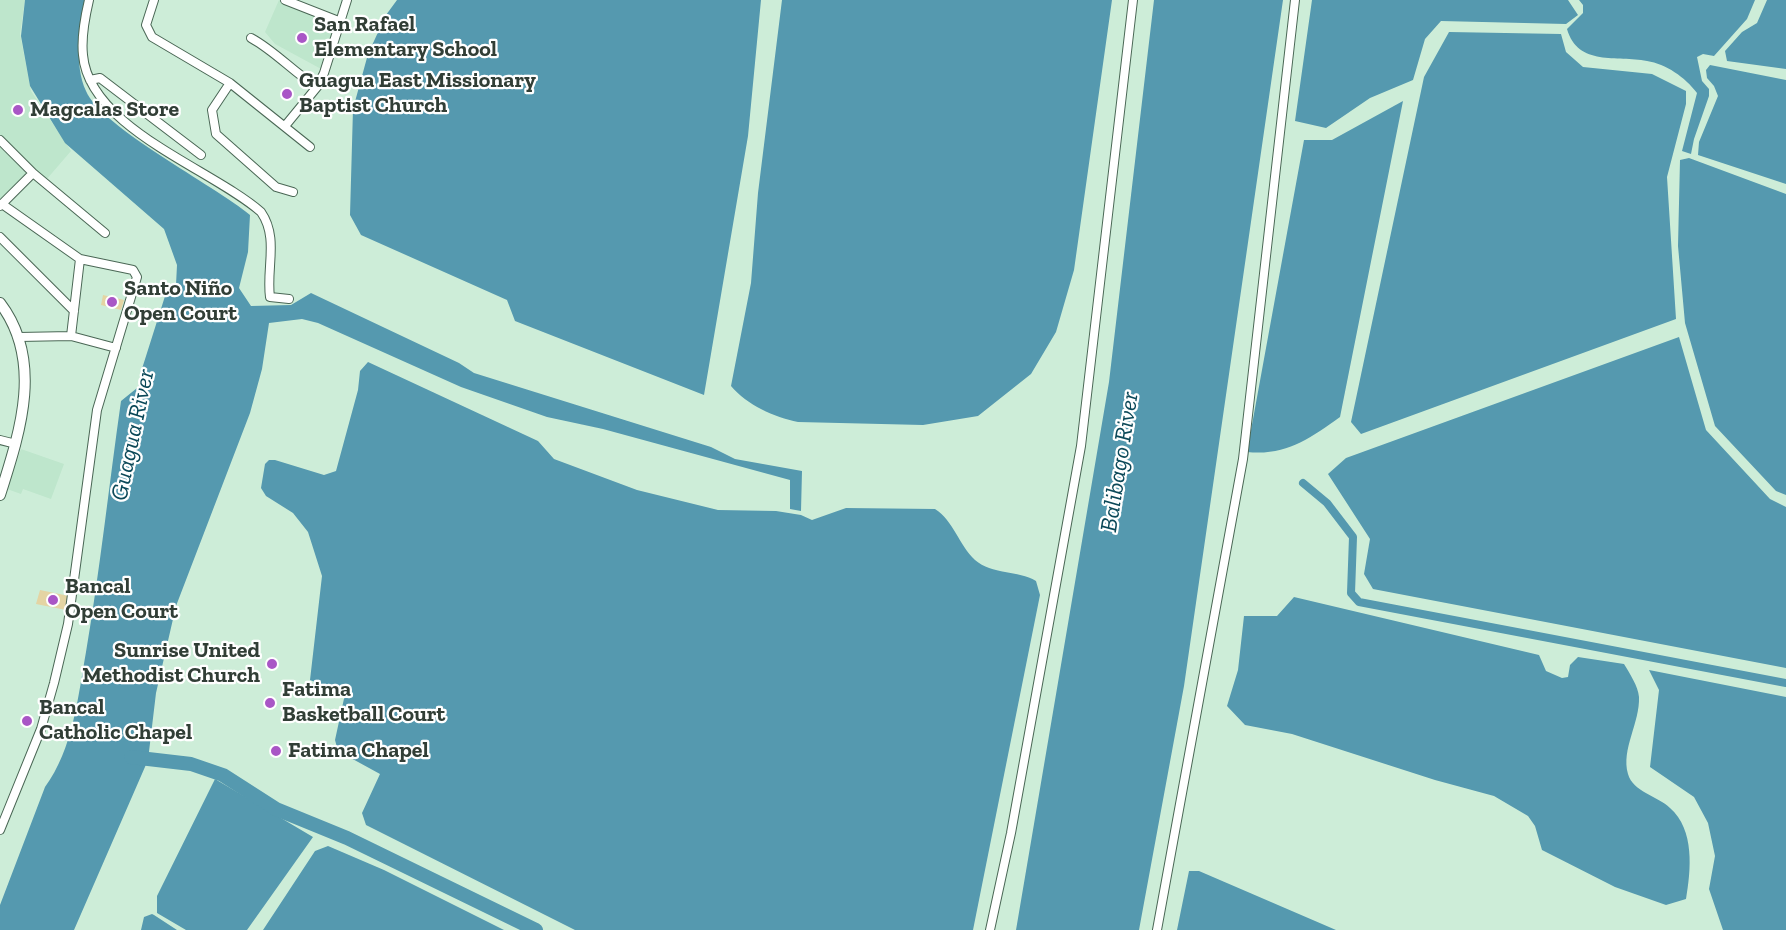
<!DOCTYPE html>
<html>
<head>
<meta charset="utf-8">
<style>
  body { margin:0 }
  canvas { display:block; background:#cdedd8 }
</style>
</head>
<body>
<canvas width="1786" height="930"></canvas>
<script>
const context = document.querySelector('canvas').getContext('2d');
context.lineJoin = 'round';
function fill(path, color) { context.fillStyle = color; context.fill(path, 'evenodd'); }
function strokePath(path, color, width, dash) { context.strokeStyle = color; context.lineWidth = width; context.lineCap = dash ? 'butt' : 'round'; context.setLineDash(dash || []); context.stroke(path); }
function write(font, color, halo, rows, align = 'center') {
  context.font = font + ' "Zilla Slab",serif'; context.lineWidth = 4.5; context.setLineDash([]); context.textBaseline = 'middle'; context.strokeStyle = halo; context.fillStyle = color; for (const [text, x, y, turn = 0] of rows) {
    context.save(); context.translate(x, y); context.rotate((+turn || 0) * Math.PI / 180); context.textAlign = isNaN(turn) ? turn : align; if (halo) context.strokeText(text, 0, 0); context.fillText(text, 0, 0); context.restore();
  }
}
const built = new Path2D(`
  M0 0H25L20 34 31 91 71 151 46 180 0 138Z
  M279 0 338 22 323 70 275 44 265 32Z
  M0 145 31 173 0 201Z
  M21 449 64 464 51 499 23 489 21 494 7 489Z`);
const green = new Path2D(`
  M103 295 124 300 121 310 101 305Z
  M40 590 69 596 66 610 36 604Z`);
const water = new Path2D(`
  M25 0H87C79 26 74 65 86 91 101 127 214 185 250 215L248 252 239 288 251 306 291 305 311 293 459 363 474 373 711 447 735 459 802 471 801 511 790 509V480L603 429 547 417 461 387 318 323 302 319 269 323 262 369 250 413 176 606 156 693 148 760 74 930H0V905L45 787C73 749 78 697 86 652 100 569 109 485 121 401L142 384 140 375 166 293 176 285 177 265 164 229 65 143 30 86 21 36Z
  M397 0H761L748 136 704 395 515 321 507 300 361 235 350 215 353 109 368 54 386 15Z
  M782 0H1112L1074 270 1056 332 1031 374 978 416 923 425 798 422C774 417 747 405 731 386L751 283 758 193Z
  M1154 0H1283L1184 686 1139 930H1016L1109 382Z
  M1312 0H1568L1578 15 1566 24 1441 21 1425 39 1413 80 1370 98 1326 128 1295 121Z
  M1579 0H1755L1747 19 1714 56 1703 54 1697 57 1702 81 1709 89V96L1694 139 1691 154 1682 151 1697 93C1685 77 1666 64 1647 61 1617 55 1578 67 1567 29L1583 13V5Z
  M1767 0H1786V69L1727 61 1725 51 1742 32 1757 23Z
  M1449 32 1561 34 1566 52 1583 67 1652 74 1686 91V104L1667 177 1676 319 1361 434 1351 422 1424 77Z
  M1710 65 1786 80V184L1698 155 1699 142 1718 96 1714 86 1707 78 1706 70Z
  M1403 101 1340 417C1309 439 1286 456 1247 452L1304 140H1332Z
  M1689 158 1786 194V495L1776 491 1715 426 1685 323 1678 246 1680 160Z
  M1679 337 1706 430 1770 499 1786 507V668L1373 589 1364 574 1370 539 1328 474 1346 458Z
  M368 362 538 441 554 459 637 490 718 510 776 511 801 515 812 520 846 508 935 509C953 520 959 545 975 560 992 575 1018 570 1036 581L1040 595 973 930H575L366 825 362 813 380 774 338 751 335 740 345 694 310 680 322 576 308 532 293 513 266 496 261 488 265 464 269 460H275L324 475 336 471 358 390 360 371Z
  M1294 597 1539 655 1546 671 1562 678 1568 677 1570 665 1578 657 1624 664C1630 674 1638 686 1639 697 1640 723 1621 749 1628 774 1633 792 1658 796 1670 808 1695 830 1691 870 1686 899L1666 905 1615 887 1542 850 1535 826 1528 816 1494 796 1435 780 1292 734 1245 725 1227 706 1238 670 1244 616H1277Z
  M1649 670 1786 697V930H1723L1709 889 1715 856 1708 823 1694 797 1650 767 1659 690Z
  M215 779 313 837 247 930H186L157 913V896Z
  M328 846 384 870 504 930H263L315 851Z
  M1189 871H1199L1336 930H1177Z
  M152 914 154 915 177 930H141L144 917Z`);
const canal = new Path2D(`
  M1303 483 1327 503 1353 537 1351 593 1359 602 1786 683`);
const river = new Path2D(`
  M131 757 191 764 223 775 276 809 347 838 536 930`);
const minor = new Path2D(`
  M89 0C85 17 81 37 83 55 89 128 212 169 261 212 279 238 266 268 270 297L289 299
  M154 0 146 25 152 37 230 83 310 147
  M285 0 341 22
  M251 38C275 51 293 72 317 87
  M90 80 100 78 201 155
  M230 83 212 110 216 134 276 187 293 192
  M285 126 317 87 324 73 347 0
  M0 140 33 173 105 233
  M0 206 33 173
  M0 237 74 311
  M71 336 80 259
  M19 337 71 336 116 348
  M0 440 16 444
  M0 830 41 729 54 683 68 624 97 410 137 277 133 270 80 259 2 204
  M990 930 1011 833 1081 446 1133 0
  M1157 930 1243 459 1295 0`);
const major = new Path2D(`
  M0 303C44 361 20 432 0 495`);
const markers = [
  [302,38,6,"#a956c6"],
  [287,94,6,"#a956c6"],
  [18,110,6,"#a956c6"],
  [112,302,6,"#a956c6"],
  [53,600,6,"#a956c6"],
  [272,664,6,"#a956c6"],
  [270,703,6,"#a956c6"],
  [27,721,6,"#a956c6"],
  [276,751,6,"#a956c6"]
];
const poiNames = [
  ["San Rafael",314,25],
  ["Elementary School",314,50],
  ["Guagua East Missionary",299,81],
  ["Baptist Church",299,106],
  ["Magcalas Store",30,110],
  ["Santo Niño",124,289],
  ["Open Court",124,314],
  ["Bancal",65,587],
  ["Open Court",65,612],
  ["Sunrise United",260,651,"right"],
  ["Methodist Church",260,676,"right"],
  ["Fatima",282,690],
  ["Basketball Court",282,715],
  ["Bancal",39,708],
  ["Catholic Chapel",39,733],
  ["Fatima Chapel",288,751]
];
const waterNames = [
  ["Guagua River",133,435,-78],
  ["Balibago River",1120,462,-81]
];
fill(built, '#bee6cc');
fill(green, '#e4d4a3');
fill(water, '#5599af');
strokePath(canal, '#5599af', 8);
strokePath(river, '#5599af', 14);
strokePath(minor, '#4a6755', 10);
strokePath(major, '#4a6755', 12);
strokePath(minor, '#fff', 8);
strokePath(major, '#fff', 10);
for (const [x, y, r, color] of markers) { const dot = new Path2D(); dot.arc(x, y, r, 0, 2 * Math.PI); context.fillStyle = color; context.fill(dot); strokePath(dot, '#fff', 2); }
write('bold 22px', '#313e36', '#fff', poiNames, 'left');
write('italic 24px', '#0b4858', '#fff', waterNames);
</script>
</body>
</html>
